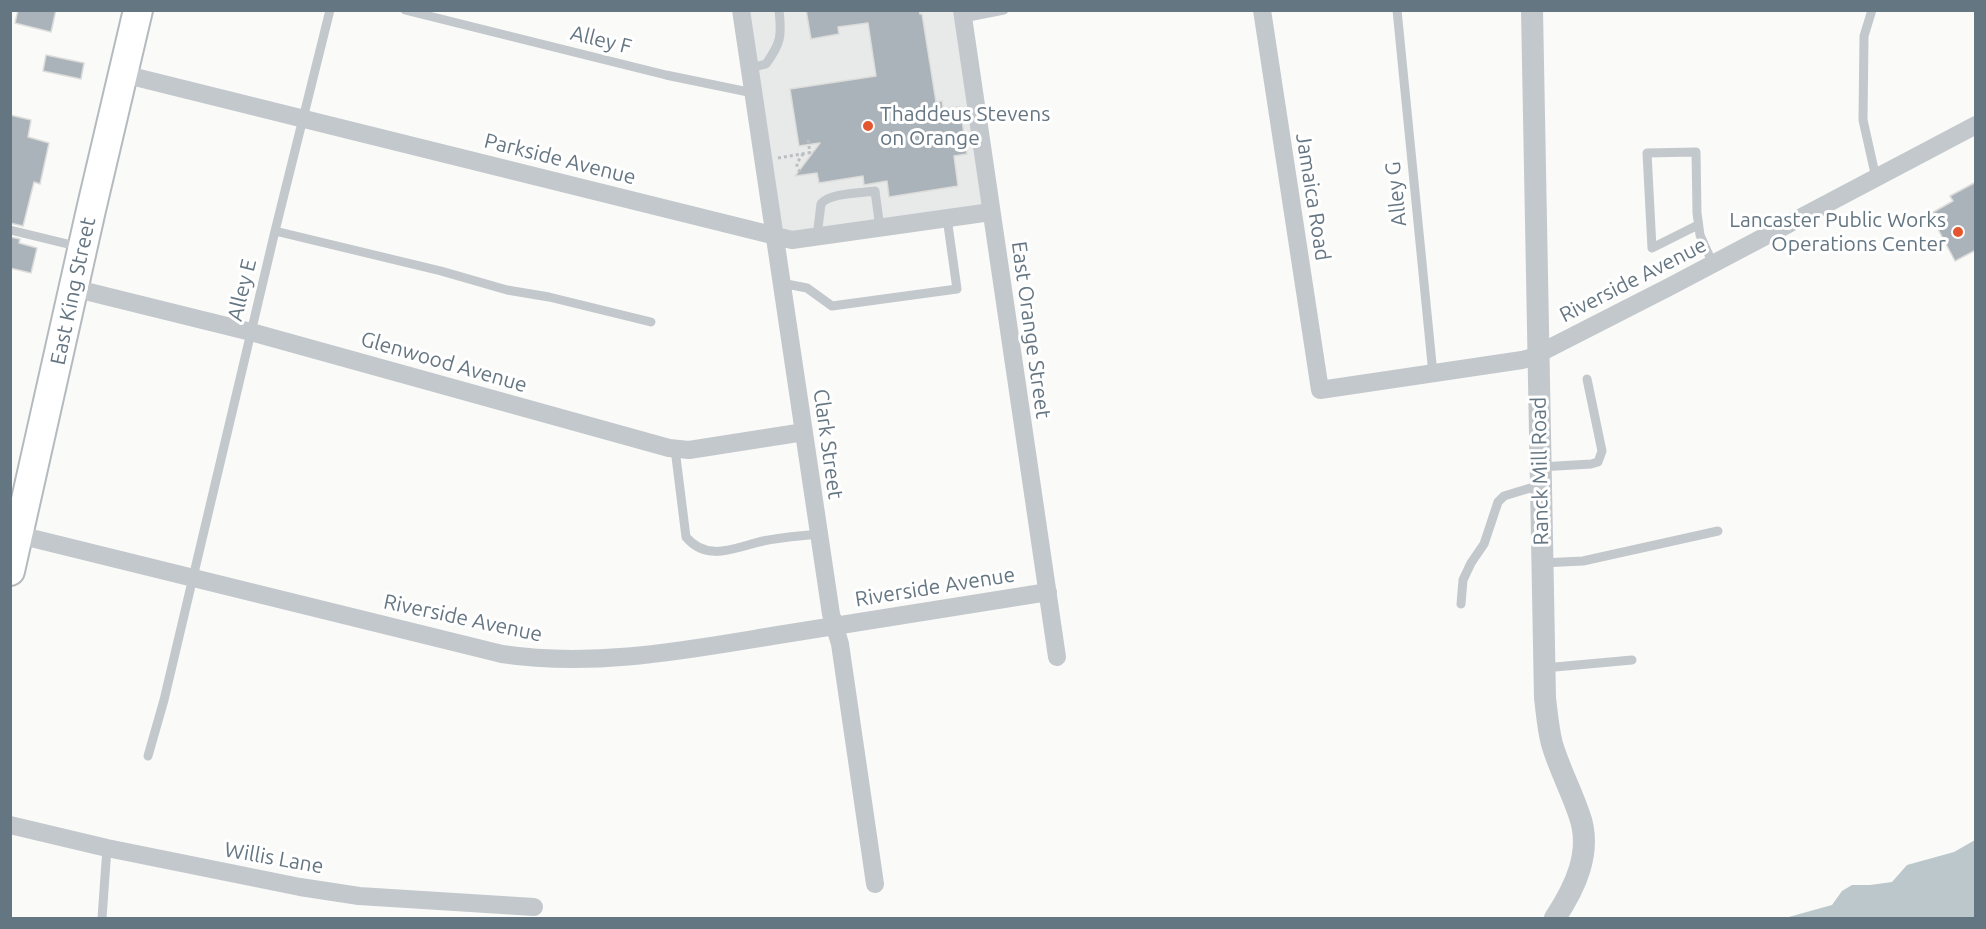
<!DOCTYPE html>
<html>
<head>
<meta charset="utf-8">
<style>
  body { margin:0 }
  #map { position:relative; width:1986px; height:929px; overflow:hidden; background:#fafaf8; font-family:Ubuntu,sans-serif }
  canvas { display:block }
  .frame { position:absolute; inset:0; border:12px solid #657683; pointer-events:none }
</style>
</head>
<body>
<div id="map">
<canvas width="1986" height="929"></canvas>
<div class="frame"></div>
</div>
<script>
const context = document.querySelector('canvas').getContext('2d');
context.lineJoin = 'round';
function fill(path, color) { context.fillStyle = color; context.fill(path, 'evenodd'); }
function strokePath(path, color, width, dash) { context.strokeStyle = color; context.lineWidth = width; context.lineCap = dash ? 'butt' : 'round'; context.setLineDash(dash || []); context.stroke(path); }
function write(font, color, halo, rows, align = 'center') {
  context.font = font + ' Ubuntu,sans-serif'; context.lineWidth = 6; context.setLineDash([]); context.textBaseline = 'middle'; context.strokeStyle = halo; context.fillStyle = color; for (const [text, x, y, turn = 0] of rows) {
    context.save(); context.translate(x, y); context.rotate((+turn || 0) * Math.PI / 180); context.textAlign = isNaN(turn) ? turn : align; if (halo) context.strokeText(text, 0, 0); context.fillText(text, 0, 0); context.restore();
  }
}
const built = new Path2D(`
  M741 11H962L991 212 775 236Z`);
const water = new Path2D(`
  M1975 840V918H1785L1832 905 1842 891 1852 885H1870L1892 882 1907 865 1954 852Z`);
const building = new Path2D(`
  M18 10H56L51 32 15 23Z
  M806 10H919L920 14H922L936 102 942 101 943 108 960 107 967 154 954 156 958 186 889 197 887 181 864 185 863 176 819 183 817 173 795 176 820 143 799 146 790 89 876 76 868 23 838 27 839 34 811 39Z
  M46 55 84 63 81 79 43 71Z
  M10 115 31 120 28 137 49 143 40 184 34 182 23 226 10 223Z
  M1976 182V250L1955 261 1930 214 1953 201 1950 196Z
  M10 237 20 239 19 243 37 248 31 273 10 268Z`);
const path = new Path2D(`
  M808 140 810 153
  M778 158 814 152
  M800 172 797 167V163L803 154`);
const service = new Path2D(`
  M405 10 666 75 753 93
  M1397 10 1433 374
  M1872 10 1864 36 1863 120 1876 178
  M963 18 1004 10
  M750 68 766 64C781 43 782 36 779 10
  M1698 225 1652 248 1647 153 1696 152 1697 213 1700 235 1713 264
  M10 230 80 247
  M275 231 441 271 507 290 549 297 651 322
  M817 236 821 204C828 193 861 193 875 191L880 228
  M781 283 807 288 832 306 957 289 947 218
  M675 449 686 537C708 563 736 547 763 541 781 537 801 536 819 534
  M1540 467 1591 464 1598 462 1602 451 1587 379
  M1542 563 1583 561 1718 531
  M1461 604 1463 580 1471 563 1484 544 1498 502 1504 496 1540 485
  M1544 668 1632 660
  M148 756 164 700 275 231 330 10
  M102 918 107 848`);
const minor = new Path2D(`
  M741 10 831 614 840 644 875 884
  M962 10 1057 657
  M1262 10 1320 390 1522 360 1530 358 1671 286 1976 125
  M123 74 792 240 991 212
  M73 288 251 332 669 448 689 450 804 432
  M19 535 502 654C595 668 686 650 778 635 868 621 958 607 1048 592
  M10 825 107 848 300 887 359 896 534 907`);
const tertiary = new Path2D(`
  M1532 10 1545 698C1547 714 1548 729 1552 744 1559 768 1571 790 1579 814 1593 851 1575 888 1555 918`);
const primary = new Path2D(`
  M10 571 91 210 138 10`);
const markers = [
  [868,126,6,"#e4572e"],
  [1958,232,6,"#e4572e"]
];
const streetNames = [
  ["Alley F",601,40,14],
  ["Parkside Avenue",560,159,14],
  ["Alley G",1396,194,-96],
  ["Jamaica Road",1313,197,81],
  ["Riverside Avenue",1633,280,-27],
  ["Alley E",242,290,-76],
  ["East King Street",73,291,-78],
  ["East Orange Street",1031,330,82],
  ["Glenwood Avenue",444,362,16],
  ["Clark Street",828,444,82],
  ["Ranck Mill Road",1540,471,-91],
  ["Riverside Avenue",935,587,-9],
  ["Riverside Avenue",463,618,12],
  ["Willis Lane",274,858,10]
];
const poiNames = [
  ["Thaddeus Stevens",880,114],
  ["on Orange",880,138],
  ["Lancaster Public Works",1946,220,"right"],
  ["Operations Center",1946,244,"right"]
];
fill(built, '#e8e9e9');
fill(water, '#bbc7cb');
fill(building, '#aab3b9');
strokePath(building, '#dcdcda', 1.5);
strokePath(primary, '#b5babe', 32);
strokePath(path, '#bbbfc2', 3, [3, 3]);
strokePath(service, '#c3c8cc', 9);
strokePath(minor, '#c3c8cc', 18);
strokePath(tertiary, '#c3c8cc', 22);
strokePath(primary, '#fff', 28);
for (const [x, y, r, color] of markers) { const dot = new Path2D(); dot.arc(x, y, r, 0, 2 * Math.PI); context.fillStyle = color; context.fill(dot); strokePath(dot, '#fff', 2); }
write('21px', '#657683', '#fff', streetNames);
write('21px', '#657683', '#fff', poiNames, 'left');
</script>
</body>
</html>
